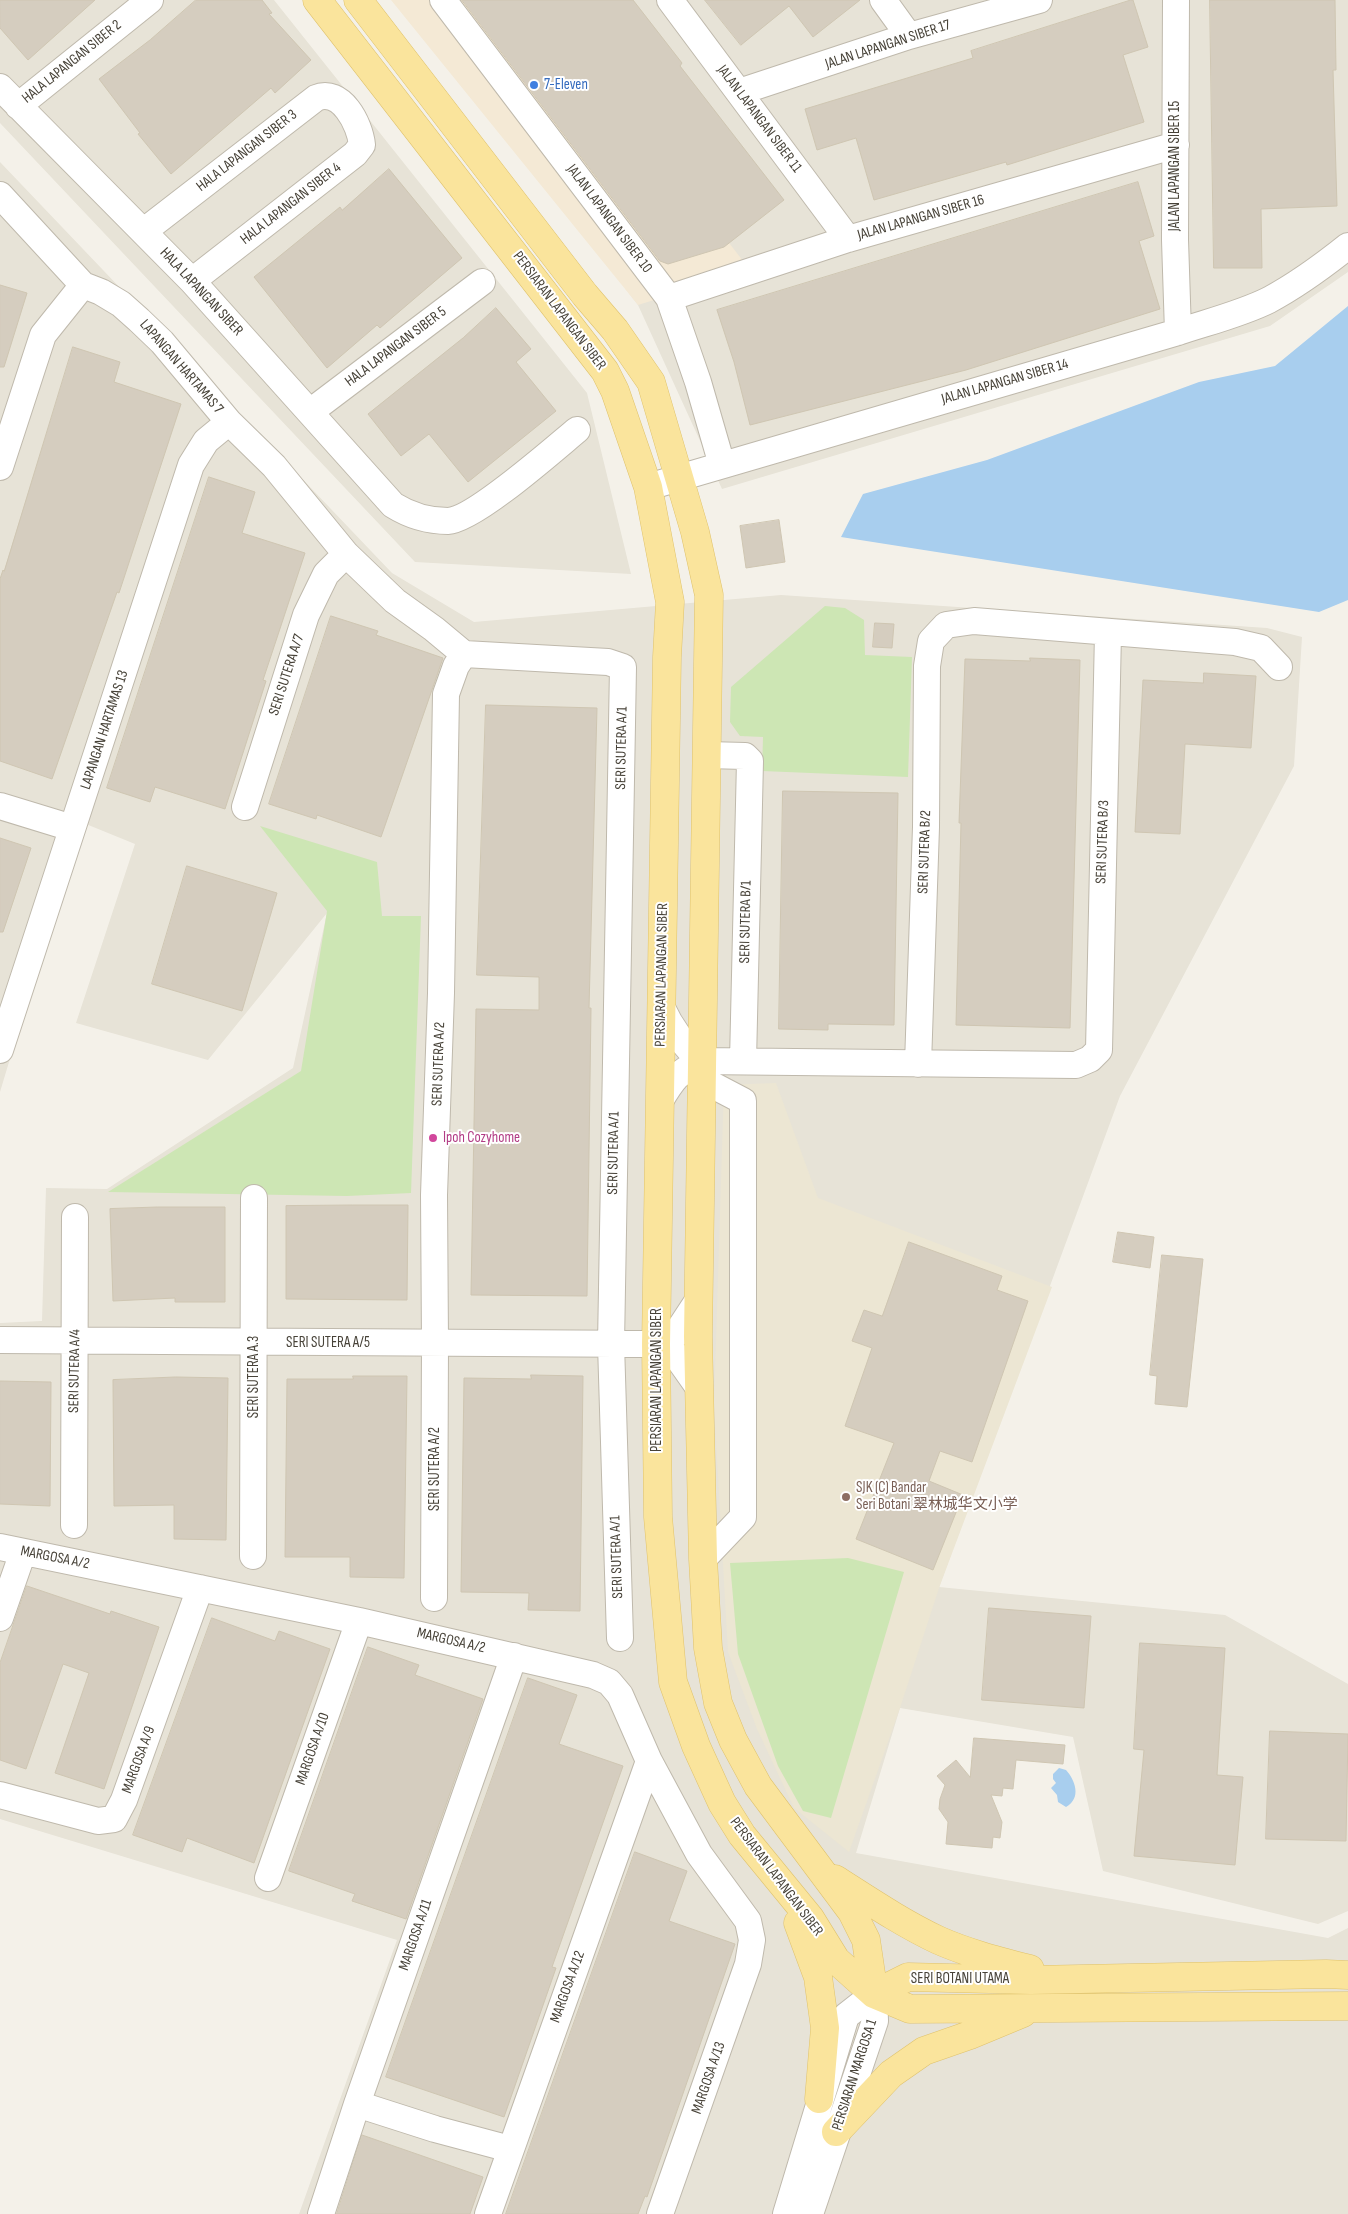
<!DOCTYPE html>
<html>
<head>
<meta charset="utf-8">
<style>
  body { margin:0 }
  canvas { display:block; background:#f4f1e9 }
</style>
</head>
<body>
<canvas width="1348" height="2214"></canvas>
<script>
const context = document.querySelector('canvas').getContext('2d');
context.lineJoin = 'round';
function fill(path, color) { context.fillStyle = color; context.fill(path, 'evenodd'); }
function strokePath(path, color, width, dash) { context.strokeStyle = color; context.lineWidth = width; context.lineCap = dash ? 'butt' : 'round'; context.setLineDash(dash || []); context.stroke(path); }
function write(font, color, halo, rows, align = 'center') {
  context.font = font + ' "Sofia Sans Condensed","Noto Sans SC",sans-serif'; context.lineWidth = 4; context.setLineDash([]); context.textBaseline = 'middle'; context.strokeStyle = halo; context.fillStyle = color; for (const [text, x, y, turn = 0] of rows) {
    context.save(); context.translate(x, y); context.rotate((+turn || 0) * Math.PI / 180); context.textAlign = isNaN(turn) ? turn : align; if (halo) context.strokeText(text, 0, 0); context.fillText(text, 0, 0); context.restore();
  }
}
const residential = new Path2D(`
  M0 0H274L587 393 631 574 415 562 0 123Z
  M402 0H1348V272L1270 326 722 489 638 305Z
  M0 162 392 573 474 622 781 595 1267 628 1302 637 1294 766 1120 1096 939 1587 1225 1615 1348 1684V1911L1318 1924 1103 1871 1073 1737 900 1708 856 1853 1328 1938 1348 1928V2214H299L397 1940 0 1819V1323L42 1321 46 1188 107 1189 293 1068 327 913 208 1060 76 1023 135 844 81 822 0 1092Z`);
const commercial = new Path2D(`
  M391 0H542L750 270 638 305Z`);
const education = new Path2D(`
  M776 1083 818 1198 1052 1287 939 1588 900 1708 849 1852 794 1808 757 1729 728 1652 714 1406 724 1085Z`);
const green = new Path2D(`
  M825 606 845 608 864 620 865 655 912 657 908 777 762 771 763 737 740 736 730 722 731 687Z
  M260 826 377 862 382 916H421L411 1193 347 1196 108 1192 301 1071 327 911Z
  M848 1558 904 1572 831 1818 803 1811 778 1766 738 1654 730 1563Z`);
const water = new Path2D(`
  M1348 306V600L1319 612 841 537 863 494 987 460 1199 382 1275 366Z
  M1059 1768 1066 1770C1075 1780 1082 1798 1066 1807L1058 1802 1057 1795 1051 1788 1056 1783 1053 1779V1774Z`);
const building = new Path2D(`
  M0 0H95L28 60 0 28Z
  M196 0H262L272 13 269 14 311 60 275 93 271 88 171 174 138 134 140 133 99 79 150 40Z
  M462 0H633L682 63 680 66 784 200 724 247 668 264 660 261Z
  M705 0H860L813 37 789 6 741 45Z
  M1131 0H1133L1148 47 1123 55 1144 122 1007 165 1006 162 874 200 856 138 817 150 805 109 973 58 971 51Z
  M1210 0H1335L1336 70H1333L1337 206 1261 209 1262 268H1214Z
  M389 169 462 258 380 328 377 325 327 368 254 277 340 207 342 210Z
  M1138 182 1154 236 1139 241 1160 309 966 370 750 425 734 362 717 310Z
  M0 285 27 293 4 367H0Z
  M496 308 531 349 516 362 556 411 468 482 429 434 401 456 368 414 463 338Z
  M73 347 120 362 114 382 181 404 119 593 117 592 52 779 0 761V579L3 570 4 571Z
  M209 477 255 492 242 533 305 553 263 680 266 681 225 809 155 787 150 802 107 788Z
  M779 520 785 562 746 568 740 526Z
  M331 616 378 631 376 635 443 658 381 837 317 815 316 819 269 804Z
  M875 623 894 624 892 648 873 647Z
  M1030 658 1080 660 1070 1028 956 1025 961 823H959L965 659 1030 661Z
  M1204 673 1256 676 1251 748 1185 744 1180 834 1135 832 1143 680 1203 683Z
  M486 705 597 708 589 1008H591L587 1296 471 1295 476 1009 539 1010V977L477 975Z
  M783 791 898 793 894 1025 828 1024V1030L779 1029Z
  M0 838 31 848 3 932H0Z
  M187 866 277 893 242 1011 152 984Z
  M353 1205H408L407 1300 286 1299V1206Z
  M158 1207H225V1302H175V1298L113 1301 110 1209Z
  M1118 1232 1154 1237 1150 1268 1113 1262Z
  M909 1242 1002 1276 997 1290 1028 1301 972 1462 940 1451 929 1481 963 1495 933 1570 856 1539 894 1443 845 1426 872 1348 852 1341 864 1310 882 1316Z
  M1162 1255 1203 1259 1187 1407 1155 1404 1157 1376 1150 1375Z
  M531 1375 583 1376 580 1611 528 1610 529 1593 461 1592 464 1378 531 1379Z
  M353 1376H407L404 1578 350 1577V1557H285L287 1379H353Z
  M176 1377 228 1378 226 1540 174 1539V1505L114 1506 113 1380Z
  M0 1381 51 1382 50 1506 0 1504Z
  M27 1586 110 1614 111 1611 159 1627 104 1789 55 1773 89 1673 63 1664 26 1769 0 1760V1663Z
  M989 1608 1091 1616 1084 1708 982 1700Z
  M212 1618 275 1641 279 1631 330 1649 254 1863 187 1838 182 1852 133 1835Z
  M1140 1643 1225 1648 1217 1775 1243 1777 1235 1865 1134 1856 1144 1750 1134 1749Z
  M368 1647 419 1665 415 1675 483 1699 406 1919 352 1901 355 1894 289 1871Z
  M528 1678 577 1695 559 1744 623 1766 552 1967 556 1968 504 2117 386 2077Z
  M1270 1731 1348 1734 1346 1841 1266 1839Z
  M974 1738 1065 1745 1063 1764 1016 1760 1013 1789 1003 1788 1002 1796 991 1795 1002 1822 1000 1838 993 1837 992 1848 946 1844 948 1822 939 1809 940 1799 945 1785 937 1776 956 1760 970 1777Z
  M635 1852 687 1871 669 1921 735 1944 647 2197 645 2196 638 2214H506Z
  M362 2135 483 2177 470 2214H337Z`);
const minor = new Path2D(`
  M443 0 669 298 698 382 722 465
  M670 0 848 239
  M883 0 909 36
  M1176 0 1175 240 1178 332
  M0 87 192 281 393 505C409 515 429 521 448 521 474 520 554 449 577 430
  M739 92 909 36 1039 0
  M18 106 150 0
  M0 195 83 285 101 292 121 304 139 320 162 342 229 422 274 466 346 554 395 601 434 629 464 654 608 662 623 667 611 1344 620 1638
  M144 231 316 98C341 87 360 124 362 145L355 154 192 281
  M669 298 848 239 1176 145
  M310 412 482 282
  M0 467 43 335 83 285
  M648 487 1178 332C1208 322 1241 314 1269 300 1297 285 1323 266 1348 246
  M707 755 745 756 750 761 743 1061
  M0 806 72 828
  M245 807 306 615 326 574 346 554
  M661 1006C671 1028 683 1045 701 1061
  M0 1050 191 465 206 441 229 422
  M918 1064 926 827 927 666 931 641 946 625 974 621 1235 642 1261 648 1279 667
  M701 1079 743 1101V1517L703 1559
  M660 1101C673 1079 677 1073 701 1061L1076 1065 1090 1059 1099 1050 1108 633
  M0 1340 656 1344 675 1354 699 1388
  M656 1344 676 1334 699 1299
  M74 1525 75 1217
  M0 1547 359 1621 593 1675 609 1682 620 1695 649 1761 699 1854 748 1921 752 1940 748 1964 660 2214
  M253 1556 254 1198
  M434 1598 435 1343 434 1195 441 993 446 694 456 666 464 654
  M0 1618 23 1552
  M0 1795 98 1821 114 1819 124 1800 200 1588
  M268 1878 359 1621
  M357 2104 435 2129 510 2149
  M321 2214 357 2104 514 1656
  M488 2214 649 1761
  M786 2214 846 2016 874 1994
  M810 2214 875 2021 874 1994`);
const major = new Path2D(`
  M317 0 605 371 615 391 648 487 670 602 667 657 656 1344 658 1517 673 1682 696 1746 722 1803 742 1835 810 1918 836 1960 874 1994 910 2009 1348 2006
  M358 0 585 295 615 330 651 382 695 532 709 595 698 1336 703 1559 708 1648 718 1703 733 1740 758 1786 852 1912 866 1940 874 1994
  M835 1879C868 1900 902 1923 938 1940 967 1953 999 1961 1030 1969
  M798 1923 818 1977 825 2028 819 2099
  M874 1994 908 1977 1031 1980 1326 1974 1348 1975
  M836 2132 891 2074 924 2051 970 2035 1023 2013`);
const markers = [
  [534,85,5,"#3f7fe0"],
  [433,1138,5,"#d1479c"],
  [846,1497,5,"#8d6e63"]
];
const streetNames = [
  ["JALAN LAPANGAN SIBER 17",888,45,-18],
  ["HALA LAPANGAN SIBER 2",72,62,-39],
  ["JALAN LAPANGAN SIBER 11",759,119,53],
  ["HALA LAPANGAN SIBER 3",247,151,-38],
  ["JALAN LAPANGAN SIBER 15",1175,166,-90],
  ["HALA LAPANGAN SIBER 4",291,204,-38],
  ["JALAN LAPANGAN SIBER 16",921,218,-16],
  ["JALAN LAPANGAN SIBER 10",609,219,53],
  ["HALA LAPANGAN SIBER",201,292,47],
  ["PERSIARAN LAPANGAN SIBER",559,311,53],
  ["HALA LAPANGAN SIBER 5",396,347,-37],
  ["LAPANGAN HARTAMAS 7",181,367,49],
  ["JALAN LAPANGAN SIBER 14",1005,382,-16],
  ["SERI SUTERA A/7",287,675,-72],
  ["LAPANGAN HARTAMAS 13",105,730,-72],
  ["SERI SUTERA A/1",622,748,-89],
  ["SERI SUTERA B/3",1103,842,-88],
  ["SERI SUTERA B/2",925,852,-88],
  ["SERI SUTERA B/1",746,922,-89],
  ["PERSIARAN LAPANGAN SIBER",662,975,-89],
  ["SERI SUTERA A/2",439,1064,-88],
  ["SERI SUTERA A/1",614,1153,-89],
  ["SERI SUTERA A/5",328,1343],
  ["SERI SUTERA A/4",75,1371,-89],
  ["SERI SUTERA A.3",254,1377,-90],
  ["PERSIARAN LAPANGAN SIBER",657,1380,-90],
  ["SERI SUTERA A/2",435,1469,-90],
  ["SERI SUTERA A/1",617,1557,-92],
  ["MARGOSA A/2",55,1558,11],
  ["MARGOSA A/2",451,1641,13],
  ["MARGOSA A/10",313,1749,-71],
  ["MARGOSA A/9",139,1760,-70],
  ["PERSIARAN LAPANGAN SIBER",776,1877,53],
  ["MARGOSA A/11",416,1935,-71],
  ["SERI BOTANI UTAMA",960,1979],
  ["MARGOSA A/12",568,1987,-70],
  ["PERSIARAN MARGOSA 1",855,2075,-72],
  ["MARGOSA A/13",709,2078,-71]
];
const shopNames = [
  ["7-Eleven",544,85]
];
const hotelNames = [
  ["Ipoh Cozyhome",443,1138]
];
const educationNames = [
  ["SJK (C) Bandar",856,1488],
  ["Seri Botani 翠林城华文小学",856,1505]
];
fill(residential, '#e7e3d7');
fill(commercial, '#f4e9d5');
fill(education, '#ece6d3');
fill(green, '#cde6b4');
fill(water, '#a8ceee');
fill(building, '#d5cdbf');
strokePath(building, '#cfc6b2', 1);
strokePath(minor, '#bfb9ac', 28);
strokePath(major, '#dfc26c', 29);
strokePath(minor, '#fff', 26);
strokePath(major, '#fae49c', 28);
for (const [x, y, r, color] of markers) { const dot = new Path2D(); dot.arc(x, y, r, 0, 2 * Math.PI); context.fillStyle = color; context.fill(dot); strokePath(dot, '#fff', 2); }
write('15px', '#474238', '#fff', streetNames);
write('15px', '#366cbe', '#fff', shopNames, 'left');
write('15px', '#b23c85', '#fff', hotelNames, 'left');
write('15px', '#785e54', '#fff', educationNames, 'left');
</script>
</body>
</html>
